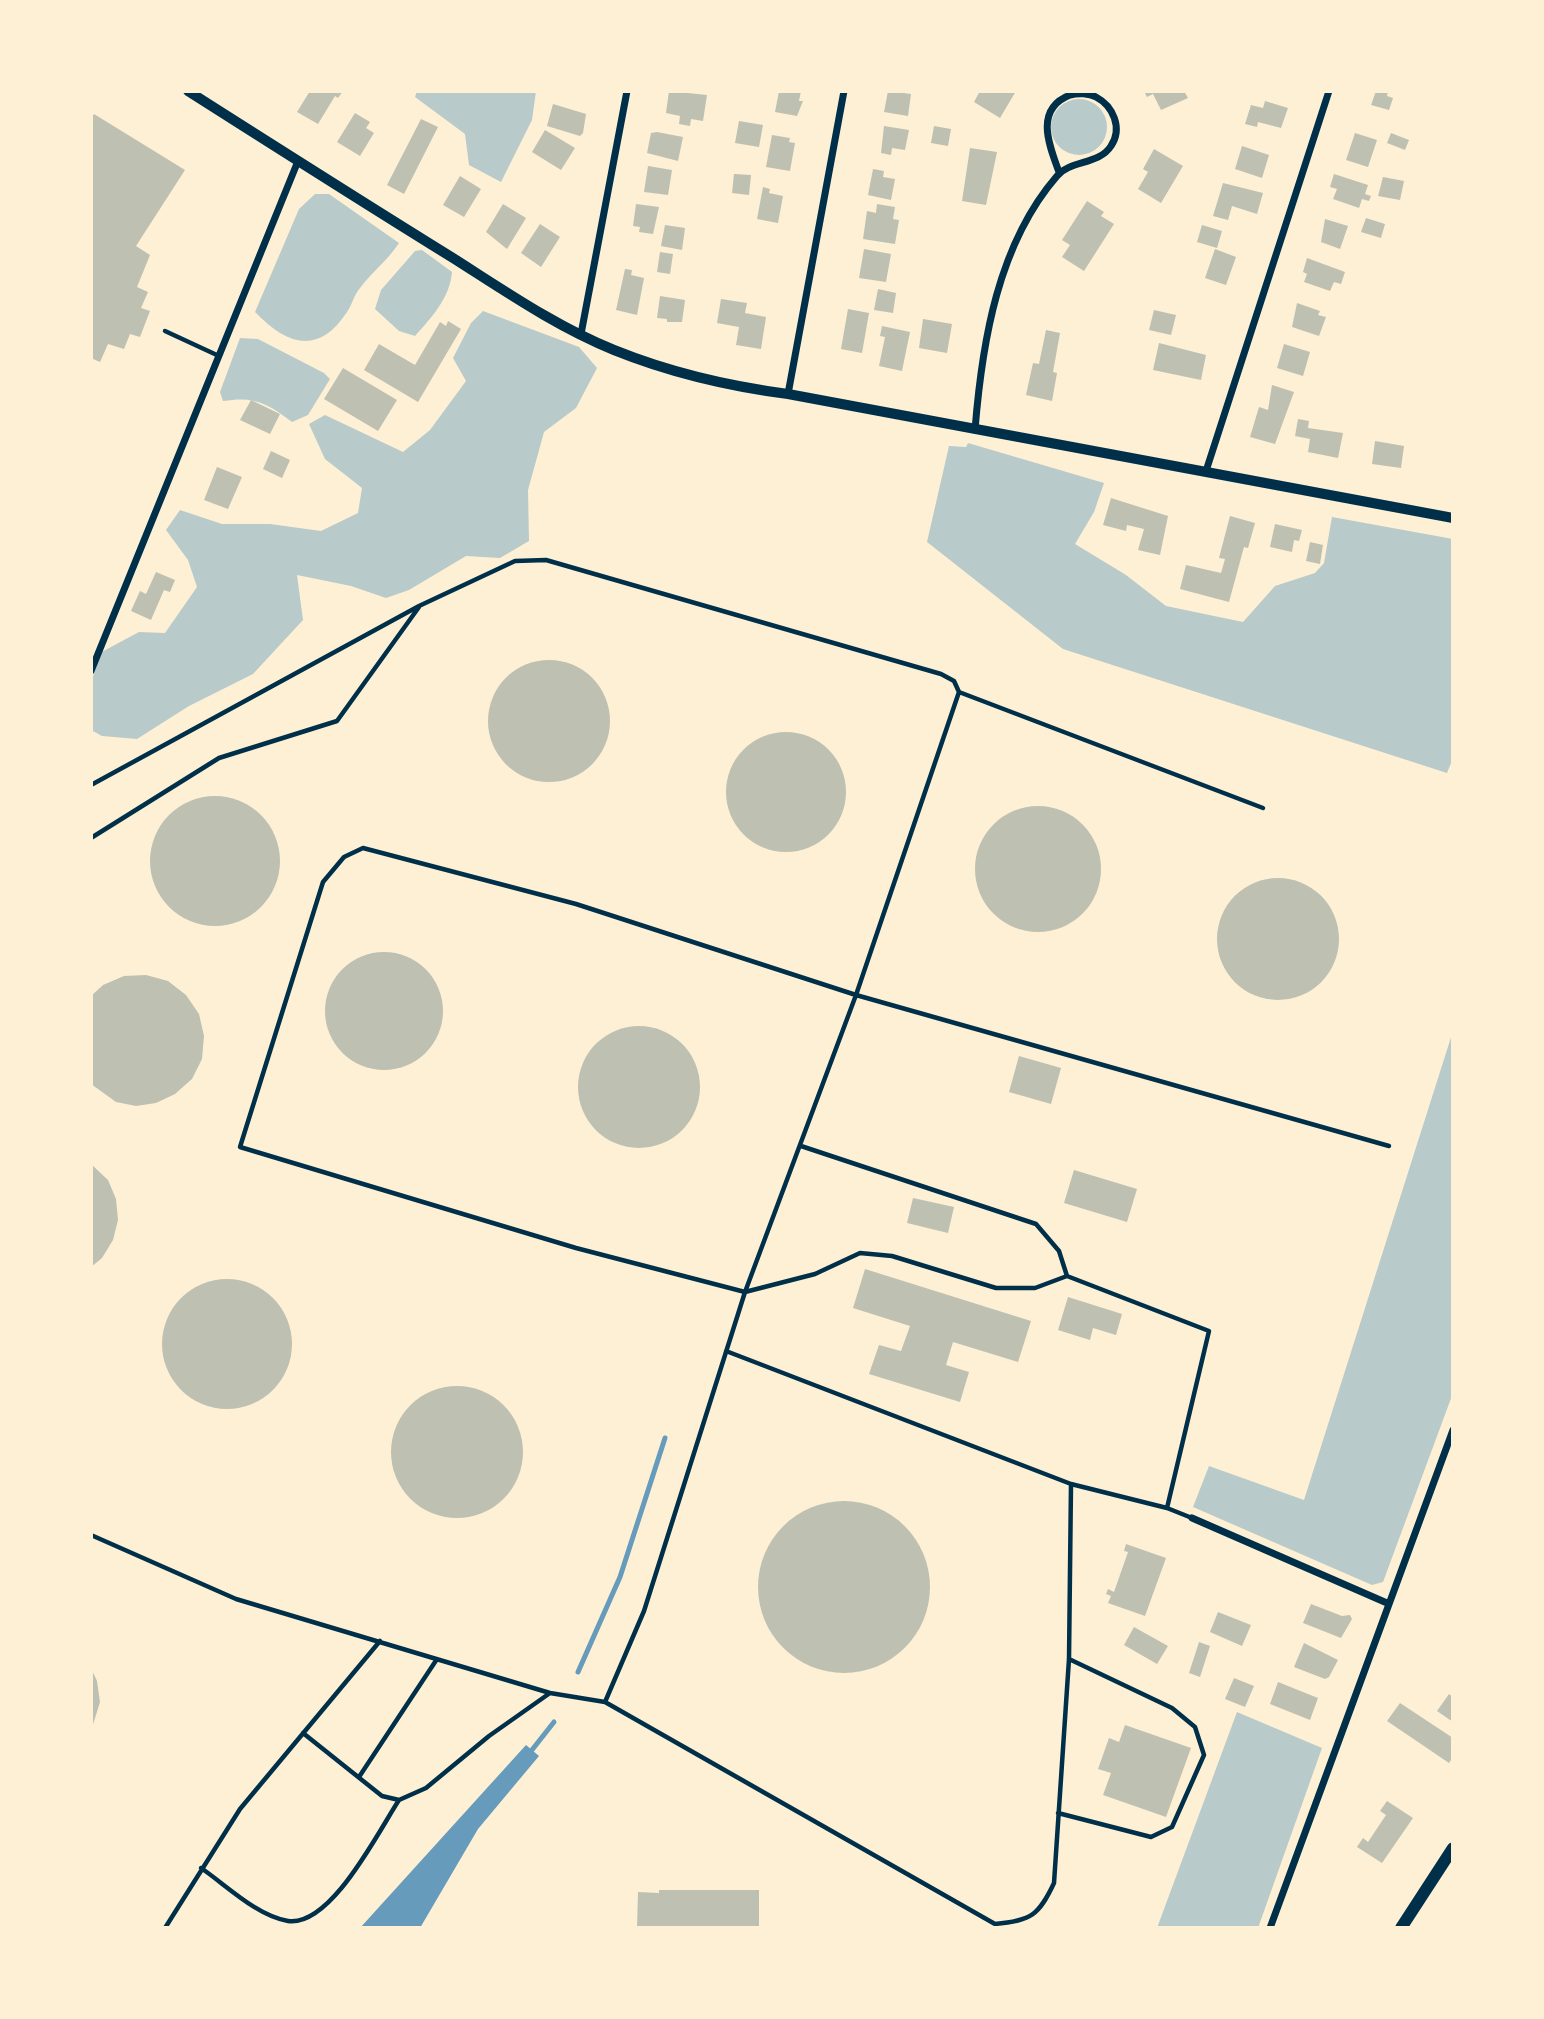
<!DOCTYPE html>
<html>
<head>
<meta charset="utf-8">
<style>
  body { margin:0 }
  #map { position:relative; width:1544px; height:2019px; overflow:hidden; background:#fdf0d5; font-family:Barlow,sans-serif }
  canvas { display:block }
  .frame { position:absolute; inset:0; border:93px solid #fdf0d5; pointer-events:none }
</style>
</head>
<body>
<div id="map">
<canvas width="1544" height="2019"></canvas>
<div class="frame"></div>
</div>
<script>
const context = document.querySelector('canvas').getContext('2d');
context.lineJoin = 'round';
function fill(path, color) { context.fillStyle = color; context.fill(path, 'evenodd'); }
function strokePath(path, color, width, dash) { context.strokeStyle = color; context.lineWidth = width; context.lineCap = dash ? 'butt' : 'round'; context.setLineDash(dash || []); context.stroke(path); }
const green = new Path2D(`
  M417 91H536L532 120 501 182 469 165 465 134 415 97Z
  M1051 127a28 28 0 1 1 56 0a28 28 0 1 1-56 0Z
  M315 194H329L399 243C387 261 372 272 360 288 354 295 352 305 347 312 318 356 287 345 255 312L299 209Z
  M422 250 452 272C450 298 431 318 415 336L399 331 375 309 381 290 415 251Z
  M483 311 579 347 597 368 576 408 544 432 528 490 529 541 500 558 466 556 409 590 386 598 351 586 297 575 303 620 253 674 189 706 137 739 102 736 91 730V686L98 654 139 632 165 633 197 587 188 560 166 530 180 510 222 524H270L321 531 358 513 362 488 325 459 309 424 325 415 403 452 430 430 466 381 453 358 471 323Z
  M240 338 258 339 324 373 330 379 308 415 292 422C267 403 255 396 223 401L220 392Z
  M968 443 1104 483 1094 512 1075 544 1126 575 1166 606 1243 622 1275 586 1315 573 1324 563 1332 517 1453 539V758L1447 773 1063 649 927 542 949 446 966 447Z
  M1453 1031V1393L1383 1582 1372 1585 1193 1507 1209 1466 1304 1500Z
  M1237 1712 1322 1748 1258 1928H1157Z`);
const water = new Path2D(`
  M526 1745 539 1756 478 1829 420 1928H360Z`);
const stream = new Path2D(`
  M578 1672 620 1577 665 1438
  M528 1755 554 1722`);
const building = new Path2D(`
  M310 91H343L338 98 335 96 318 124 297 112Z
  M669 91 707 95 703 121 691 119 690 126 679 124 680 116 666 113Z
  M779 91H801L799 101H803L797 116 775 112Z
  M888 91 911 94 908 116 884 112Z
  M980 91H1016L1000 118 974 102Z
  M1144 91H1184L1188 98 1161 110 1153 94 1147 97Z
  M1376 91H1388L1387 96 1393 98 1389 110 1371 105Z
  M1265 101 1288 108 1281 128 1258 122 1257 127 1245 124 1251 105 1263 108Z
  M553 104 586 114 583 133 580 136 547 126Z
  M355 113 370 122 366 128 374 133 360 156 337 142Z
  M94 114 185 170 136 246 150 255 137 287 148 292 141 308 150 311 140 337 130 334 124 349 108 344 100 362 91 358V119Z
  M421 119 438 127 404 194 387 185Z
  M739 121 763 125 759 147 735 143Z
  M884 126 909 130 905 150 892 148 891 155 881 153Z
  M934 126 951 129 948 146 931 143Z
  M545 130 575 148 561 170 532 152Z
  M657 132 683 137 678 161 647 153 651 133Z
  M1355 133 1377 140 1368 167 1346 160Z
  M1391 133 1409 140 1405 150 1387 143Z
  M772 135 790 138 789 142 795 143 790 171 766 167Z
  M1242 146 1269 155 1262 178 1235 169Z
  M970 148 997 152 986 205 962 201Z
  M1154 149 1183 166 1161 203 1138 189 1148 172 1143 169Z
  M648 166 672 170 668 195 644 192Z
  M873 169 884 171 883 177 895 179 891 200 868 195Z
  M734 174 751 175 749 195 732 193Z
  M1334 174 1368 185 1365 194 1371 196 1369 201 1362 199 1359 208 1333 199 1337 189 1330 187Z
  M460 176 481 189 464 217 443 205Z
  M1383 177 1404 181 1400 200 1378 196Z
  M1223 183 1263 193 1257 214 1232 206 1228 220 1213 216Z
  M763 187 770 189 769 193 783 196 778 223 757 219Z
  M1087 201 1104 212 1101 216 1114 224 1084 271 1062 257 1070 245 1062 240Z
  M503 204 526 218 507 249 486 232Z
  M636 204 659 207 653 234 639 232 640 227 633 226Z
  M877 204 895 207 893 219 899 220 895 244 863 239 867 211 876 213Z
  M1366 218 1385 224 1381 238 1361 232Z
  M1325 219 1348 226 1340 249 1321 242Z
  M540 224 560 237 541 267 521 253Z
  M665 225 685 228 682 250 661 246Z
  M1202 225 1222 231 1217 248 1197 242Z
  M864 249 891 254 886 282 859 278Z
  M1215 249 1236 257 1226 285 1205 278Z
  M660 252 673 254 670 274 657 272Z
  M1307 258 1345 272 1341 284 1334 282 1330 291 1304 282 1307 274 1303 272Z
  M625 269 632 270 631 275 644 278 637 315 616 310Z
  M878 289 896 293 893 313 874 310Z
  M660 296 685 300 682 322H667V319L657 318Z
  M721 299 747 303 745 313 766 317 761 349 736 345 739 327 717 323Z
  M1297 303 1320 311 1318 315 1326 317 1319 336 1292 327Z
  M848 309 869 313 862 353 841 349Z
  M1154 310 1176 315 1171 335 1149 330Z
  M923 319 952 324 947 353 919 348Z
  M448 321 461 329 418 402 364 370 379 344 415 365 440 322 446 326Z
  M882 326 910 332 902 371 879 366 885 337 880 336Z
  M1046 330 1060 333 1053 372 1057 373 1052 401 1026 395 1033 363 1039 364Z
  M1159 343 1206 355 1201 380 1153 370Z
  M1284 344 1310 352 1303 376 1277 368Z
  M343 368 397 400 378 431 324 399Z
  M1272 385 1294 392 1275 444 1250 437 1259 407 1268 410Z
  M251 400 280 414 270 434 240 420Z
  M1298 419 1309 421 1308 428 1343 433 1338 458 1308 452 1310 439 1295 436Z
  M1375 441 1404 446 1401 468 1372 464Z
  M271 451 290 460 282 478 263 469Z
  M217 467 242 477 228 509 204 500Z
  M1111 498 1168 516 1160 555 1138 550 1144 529 1127 525 1126 531 1103 525Z
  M1230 516 1255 523 1248 548 1244 547 1229 602 1180 589 1186 565 1221 573 1225 559 1219 558Z
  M1275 524 1302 530 1299 541 1294 540 1292 552 1270 547Z
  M1310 542 1323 545 1320 564 1306 561Z
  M156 572 175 580 170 592 164 590 151 620 131 611 140 591 146 594Z
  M488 721a61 61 0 1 1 122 0a61 61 0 1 1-122 0Z
  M726 792a60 60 0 1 1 120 0a60 60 0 1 1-120 0Z
  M150 861a65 65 0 1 1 130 0a65 65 0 1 1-130 0Z
  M975 869a63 63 0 1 1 126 0a63 63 0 1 1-126 0Z
  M1217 939a61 61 0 1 1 122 0a61 61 0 1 1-122 0Z
  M325 1011a59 59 0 1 1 118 0a59 59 0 1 1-118 0Z
  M146 975 168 981 186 995 199 1014 204 1036 202 1059 192 1079 175 1094 156 1103 136 1106 116 1102 91 1084V996L103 985 124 976Z
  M578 1087a61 61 0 1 1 122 0a61 61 0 1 1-122 0Z
  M1019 1056 1061 1068 1051 1104 1009 1092Z
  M91 1164 108 1180 116 1199 118 1220 113 1240 102 1258 91 1267Z
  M1074 1170 1137 1189 1127 1222 1064 1203Z
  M913 1198 954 1207 948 1233 907 1223Z
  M865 1269 1031 1321 1018 1362 953 1342 946 1365 969 1372 960 1402 869 1374 879 1345 901 1351 910 1326 853 1308Z
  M162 1344a65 65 0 1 1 130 0a65 65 0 1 1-130 0Z
  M1068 1297 1122 1314 1116 1335 1093 1328 1090 1340 1058 1330Z
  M391 1452a66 66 0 1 1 132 0a66 66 0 1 1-132 0Z
  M758 1587a86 86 0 1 1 172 0a86 86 0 1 1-172 0Z
  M1126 1544 1166 1558 1145 1616 1108 1603 1111 1596 1106 1594 1108 1589 1114 1592 1128 1552 1124 1551Z
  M1311 1604 1342 1616 1350 1615 1352 1619 1341 1638 1303 1623Z
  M1218 1612 1251 1625 1242 1646 1210 1632Z
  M1134 1627 1168 1646 1157 1664 1124 1645Z
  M1199 1642 1210 1646 1200 1677 1189 1673Z
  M1304 1643 1338 1660 1329 1677 1325 1679 1294 1667Z
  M91 1668 97 1681 100 1702 91 1731Z
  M1234 1678 1254 1686 1245 1707 1225 1699Z
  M1278 1682 1318 1698 1310 1720 1270 1704Z
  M1449 1694 1453 1697V1722L1437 1711Z
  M1400 1703 1453 1738V1757L1449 1763 1387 1721Z
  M1125 1725 1191 1748 1166 1817 1103 1795 1111 1773 1098 1769 1109 1738 1119 1742Z
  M1387 1801 1413 1818 1382 1863 1357 1847 1363 1838 1368 1842 1386 1815 1380 1811Z
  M659 1890H759V1928H637L638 1892 659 1893Z`);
const service = new Path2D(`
  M165 331 219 356
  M959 692 1263 808
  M91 785 419 606 515 561 546 560 941 674 954 681 959 692 856 995 745 1292 644 1611 605 1702
  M91 838 219 758 337 721 419 607
  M801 1146 1036 1224 1059 1251 1067 1276 1209 1331 1167 1508
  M1067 1276 1035 1288H996L892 1256 860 1253 815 1274 745 1292 576 1248 240 1147 323 882 344 857 363 848 576 904 856 995 1389 1146
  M726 1351 1071 1484 1167 1508 1192 1518
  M91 1535 236 1599 550 1693 605 1702 995 1924C1031 1921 1039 1915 1054 1883L1069 1659 1071 1484
  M303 1733 382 1796 399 1800 426 1788 489 1736 550 1693
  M359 1777 437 1659
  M1058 1813 1151 1837 1172 1827 1204 1755 1195 1727 1172 1708 1069 1659
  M201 1868C226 1885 257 1916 288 1921 331 1927 378 1832 399 1800
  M165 1928 240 1809 380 1641`);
const minor = new Path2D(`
  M581 334 627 91
  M788 394 844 91
  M975 430C982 342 998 244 1057 176 1070 160 1099 165 1111 146 1123 128 1113 106 1096 97 1089 93 1078 93 1070 95 1034 109 1049 145 1059 172
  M1206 471 1329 91
  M91 671 298 161
  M1192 1518 1387 1603
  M1270 1928 1453 1430`);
const tertiary = new Path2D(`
  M188 91C276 147 364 203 453 258 505 291 557 327 614 350 671 373 727 386 788 394L1453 518`);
const primary = new Path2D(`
  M1401 1928 1453 1848`);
fill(green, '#b9caca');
fill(water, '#669bbc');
strokePath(stream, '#669bbc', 5);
fill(building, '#bec0b2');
strokePath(service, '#003049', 4.5);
strokePath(minor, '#003049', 7);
strokePath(tertiary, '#003049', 10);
strokePath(primary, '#003049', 12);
</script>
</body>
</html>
